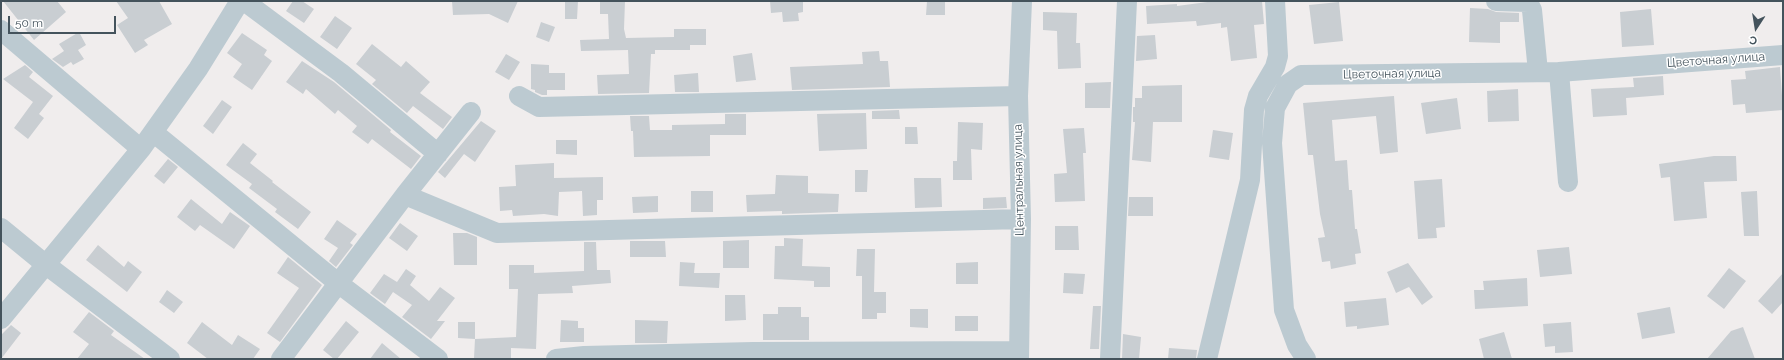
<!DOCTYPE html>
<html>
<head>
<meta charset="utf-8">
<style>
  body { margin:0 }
  #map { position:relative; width:1784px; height:360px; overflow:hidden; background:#f0eded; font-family:Raleway,sans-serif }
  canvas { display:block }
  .frame { position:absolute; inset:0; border:2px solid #44535c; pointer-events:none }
  .north { position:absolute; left:1736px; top:8px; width:40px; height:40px; -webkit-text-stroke:3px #fff; paint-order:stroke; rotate:192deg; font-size:11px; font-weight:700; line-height:16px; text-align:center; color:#44535c }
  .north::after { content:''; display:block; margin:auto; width:14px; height:18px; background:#44535c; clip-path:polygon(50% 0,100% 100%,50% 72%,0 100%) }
  .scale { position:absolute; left:8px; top:16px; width:108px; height:18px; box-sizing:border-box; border:2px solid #44535c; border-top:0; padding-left:5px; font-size:12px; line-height:14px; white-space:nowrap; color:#44535c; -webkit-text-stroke:3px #fff; paint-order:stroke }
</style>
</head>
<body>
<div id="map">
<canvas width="1784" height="360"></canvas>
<div class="frame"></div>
<div class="north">С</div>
<div class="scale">50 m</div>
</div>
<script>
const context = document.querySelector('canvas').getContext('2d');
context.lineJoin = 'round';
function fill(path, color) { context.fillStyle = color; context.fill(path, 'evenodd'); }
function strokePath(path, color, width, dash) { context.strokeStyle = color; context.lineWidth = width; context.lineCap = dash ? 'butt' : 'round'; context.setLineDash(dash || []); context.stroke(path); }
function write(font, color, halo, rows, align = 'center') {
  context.font = font + ' Raleway,sans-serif'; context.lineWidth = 3; context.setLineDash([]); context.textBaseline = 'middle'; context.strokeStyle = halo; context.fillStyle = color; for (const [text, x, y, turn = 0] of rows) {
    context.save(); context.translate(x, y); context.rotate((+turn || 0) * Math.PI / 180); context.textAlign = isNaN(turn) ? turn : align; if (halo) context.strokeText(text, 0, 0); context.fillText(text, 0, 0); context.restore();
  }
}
const building = new Path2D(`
  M3 1H57L66 12 34 40Z
  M116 1H159L172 24 144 40 148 45 135 53 117 25 128 18Z
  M293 1H302L314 9 304 23 286 11Z
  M452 1H518L508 23 489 14 453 15Z
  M565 1H578L577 19H565Z
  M600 1H625L624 29 626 38 674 37V29H706V45H690V50H655V54H651L649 93 598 94 597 75 629 74 628 50 581 51 580 40 609 39 608 14H600Z
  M770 1H803V12L798 13 799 21 783 22 782 12 771 13Z
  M927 1H945V15H926Z
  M1215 1H1262L1264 24 1254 25 1257 58 1231 61 1227 27 1221 28V23L1197 26 1196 21 1147 24 1146 6 1177 4V6Z
  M1339 2 1343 41 1314 44 1309 5Z
  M1470 8 1488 9 1496 12 1519 13V22H1500V43L1469 42Z
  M1651 9 1654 45 1622 47 1620 12Z
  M1043 12 1077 13 1076 43H1080L1081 68 1058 69 1057 31 1043 30Z
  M335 16 352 28 337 49 320 37Z
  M541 22 555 27 549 42 536 37Z
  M79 32 86 45 78 50 84 59 73 65 71 62 63 67 52 59 64 51 59 44Z
  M242 33 267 50 264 55 272 61 252 90 233 77 242 64 227 53Z
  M1155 35 1157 59 1136 61 1137 36Z
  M372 44 401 67 406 61 430 82 420 93 452 117 443 129 413 106 407 113 372 84 376 80 356 64Z
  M879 51 880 61H888L890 87 792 90 790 67 863 64 862 52Z
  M752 53 756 80 736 82 733 56Z
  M506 54 520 62 509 80 495 72Z
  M302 61 334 82 391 130 390 132 421 156 411 169 372 139 368 144 352 132 357 126 338 110 335 114 306 89 303 94 286 82Z
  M531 64 549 65V73H565V90H547V95H542L535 92V90L531 89Z
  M25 65 33 72 29 77 53 96 39 114 44 118 28 139 14 128 33 102 3 79Z
  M1780 67 1783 110 1746 113 1745 104 1733 105 1731 80 1746 79 1745 71Z
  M698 73 699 92H675L674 75Z
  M1663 76 1664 95 1626 98 1627 115 1593 117 1591 89 1634 87 1633 78Z
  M1111 82 1110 108H1085V83Z
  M1182 85V122H1153L1151 162 1132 160 1135 122H1133V107H1135V98H1142V86Z
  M1518 89 1519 121 1488 122 1487 91Z
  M1394 96 1398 152 1380 154 1376 116 1332 120 1335 161 1347 160 1349 190H1352L1355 229H1357L1361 253 1355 254 1356 264 1331 269 1330 261 1322 262 1318 238 1325 237 1320 214 1313 155H1308L1303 103Z
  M1457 98 1461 129 1426 134 1421 103Z
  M222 100 232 107 213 134 203 126Z
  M899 110 900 119H872V111Z
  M866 113 867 149 819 151 817 114Z
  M725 114H746V135H710V156L634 157 633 131H631L630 116H649L650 130H672V125L725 124Z
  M481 121 496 131 475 162 464 154 445 178 438 172Z
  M958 122 983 123 982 150 971 149 972 180H953V161H957Z
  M905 127H917L918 144H905Z
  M1084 128 1086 153H1083L1085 201 1055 202 1054 174 1067 173 1063 129Z
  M1213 130 1233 133 1229 160 1209 157Z
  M556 140H577V155L556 154Z
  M243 143 257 154 250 163 273 181 272 182 311 212 298 229 275 212 277 209 249 188 252 184 226 165Z
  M1714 156H1736L1737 181 1704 182 1707 218 1674 221 1670 177 1661 178 1659 164Z
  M168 159 178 167 164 184 154 176Z
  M554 163V178L603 177V200H597V215L583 216 582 191 559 192 558 216 544 214 513 216 512 210 500 211 499 187 516 186 515 165Z
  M855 170H868L867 192H855Z
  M776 175 808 176V193L839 194 838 212 782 214V211L747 212 746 195 775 194Z
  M914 178H941L942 207 915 208Z
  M1442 179 1445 227 1436 228 1437 238 1418 239 1414 181Z
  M691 191H713V212H691Z
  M1757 191 1759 236H1744L1741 192Z
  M658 196V212L633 213 632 197Z
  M1006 197 1007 208 983 209V198Z
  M1129 197H1153V216H1128Z
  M191 199 222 224 230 212 250 226 234 249 200 225 195 231 177 217Z
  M337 220 357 234 350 243 353 245 336 267 329 261 338 248 324 239Z
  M400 223 418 236 407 251 389 238Z
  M1055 226H1078L1079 250H1055Z
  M453 233H467L477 237V265H454Z
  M784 238 803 239 802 266 830 267V287H814V281L774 279 775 246H784Z
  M749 240V268H723V241Z
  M630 241H665L666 257H630Z
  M584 242H596L597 270H610L611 283 572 286 573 293 538 294 536 349 511 348V358H474L475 339 516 337 518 289H509V265H534V273L584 271Z
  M98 245 124 267 128 261 142 272 127 292 86 260Z
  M1569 247 1572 274 1540 277 1537 250Z
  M857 249H875L874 292H886V313H877V319H862V276H856Z
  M288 257 322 285 280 342 267 333 299 288 277 273Z
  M680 262 695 263 694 273H720L719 288 679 286Z
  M978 262V284H956V263Z
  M1408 263 1433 297 1422 305 1409 287 1396 293 1387 272Z
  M1729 268 1746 281 1724 309 1707 296Z
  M406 269 416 276 410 285 429 301 440 287 455 298 437 321H445L431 339 402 317 412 305 393 292 385 304 370 293 384 274 397 282Z
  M1064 273 1085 274 1083 294 1063 293Z
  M1783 273V302L1772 314 1758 301Z
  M1527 278 1528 306 1475 309 1474 290H1484L1483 281Z
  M167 290 183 302 174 313 159 302Z
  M725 295H745L746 320 725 321Z
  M1386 298 1389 325 1357 329V326L1346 327 1344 302Z
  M1093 306H1101L1099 349H1090Z
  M778 307H801V317H809V340H763V314H778Z
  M1670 307 1675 333 1642 339 1637 313Z
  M910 309H928V328L910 327Z
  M89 312 114 331 111 335 145 359H77L89 344 73 332Z
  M955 316H978V331H955Z
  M561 320 578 321V328H584V342H560Z
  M635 320 668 321 667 343H635Z
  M346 321 359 332 337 359H334L323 350Z
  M202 322 232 345 238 335 260 349 253 359H208L187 343Z
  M458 322H475V339L458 338Z
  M1571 322 1573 352 1555 353V346L1545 347 1543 324Z
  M11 325 21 333 1 359V335Z
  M1743 327 1755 359H1707L1731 331Z
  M1504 332 1512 359H1484L1479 339Z
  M1123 334 1141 337 1139 359H1122Z
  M382 343 401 359H370Z
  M1169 348 1197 350 1196 359H1168Z`);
const minor = new Path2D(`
  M244 1 341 73 438 154
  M1496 1 1528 2 1532 10 1538 72
  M1 30 141 149
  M1559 72 1568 182
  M519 96 539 107 1018 96
  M153 132 338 283 438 359
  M405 195 497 233 1021 219
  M1 228 45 264 170 359
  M1 319 141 149 198 69 240 1
  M281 359 405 195 471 112
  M556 359 584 356 753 352 1019 351
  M1019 359 1021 219 1018 96 1022 1
  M1110 359 1127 1
  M1207 359 1250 180 1254 110 1258 96 1275 67 1278 56 1275 1
  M1306 359 1297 345 1284 310 1272 143 1275 108 1288 84 1301 75 1559 72 1783 55`);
const streetNames = [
  ["Цветочная улица",1716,60,-4],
  ["Цветочная улица",1392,74,-1],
  ["Центральная улица",1019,180,-91]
];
fill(building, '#c9ced2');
strokePath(minor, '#bccad1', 20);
write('12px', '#44535c', '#fff', streetNames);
</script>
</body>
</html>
